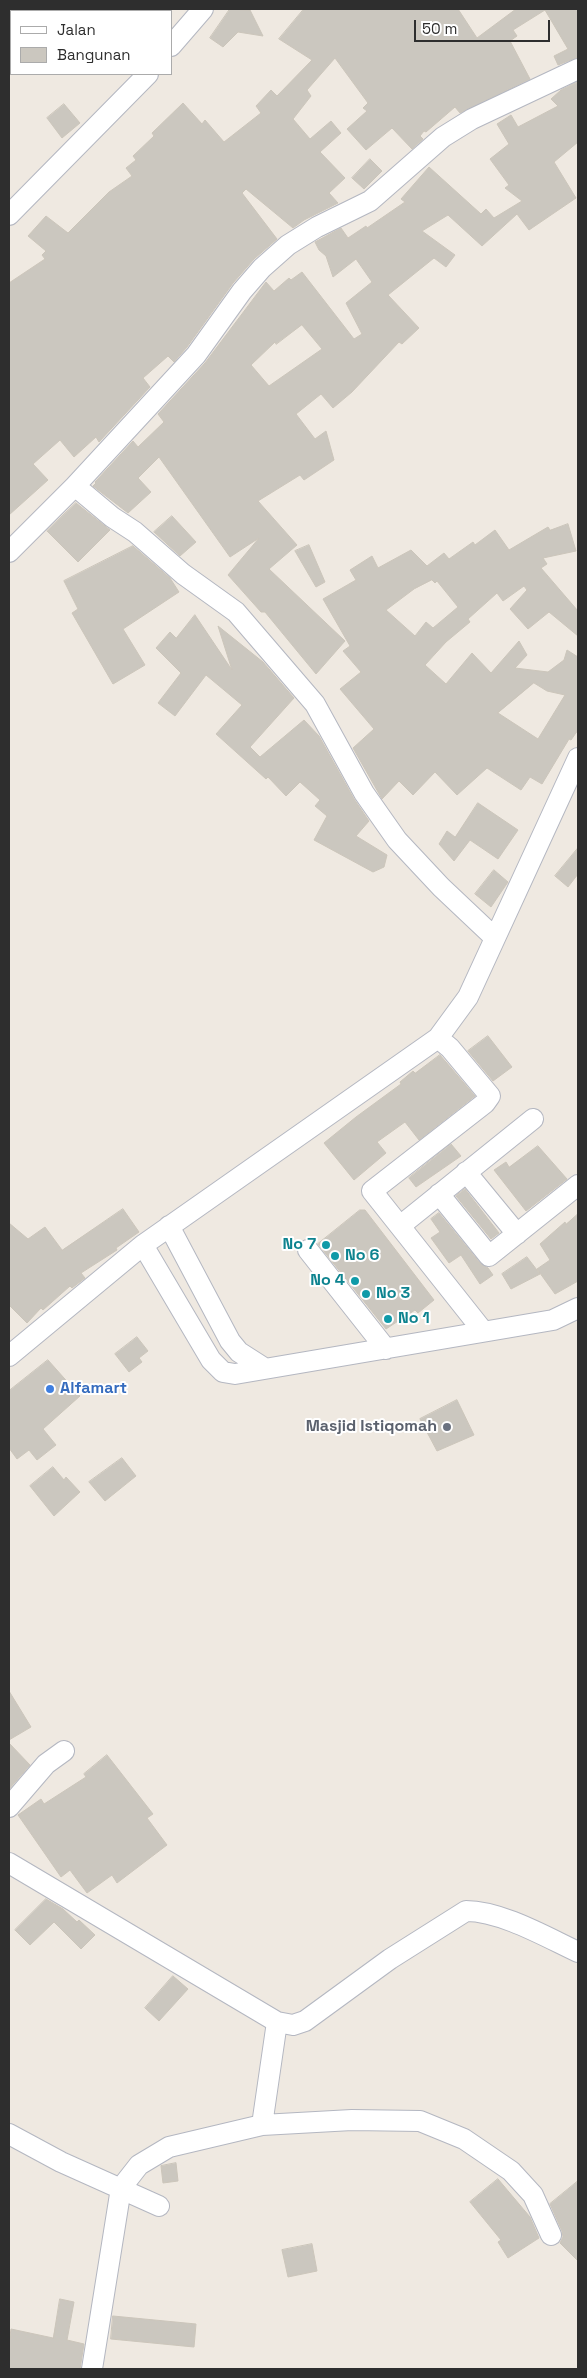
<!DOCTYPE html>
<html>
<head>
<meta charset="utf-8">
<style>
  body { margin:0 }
  #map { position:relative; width:587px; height:2378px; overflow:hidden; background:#efe9e1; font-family:"Space Grotesk",sans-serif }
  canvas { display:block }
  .frame { position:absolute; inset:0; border:10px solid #2e2e2e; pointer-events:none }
  .legend { position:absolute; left:10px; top:10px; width:162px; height:65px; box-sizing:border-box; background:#fff; border:1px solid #ababab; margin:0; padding:6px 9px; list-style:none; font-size:15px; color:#2e2e2e }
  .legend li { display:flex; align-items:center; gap:10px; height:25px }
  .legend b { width:25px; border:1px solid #ababab }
  .scale { position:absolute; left:414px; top:20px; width:136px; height:22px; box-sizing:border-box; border:2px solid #2e2e2e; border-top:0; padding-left:6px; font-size:15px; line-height:18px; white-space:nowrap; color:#2e2e2e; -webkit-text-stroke:4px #fff; paint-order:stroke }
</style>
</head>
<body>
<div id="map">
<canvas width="587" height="2378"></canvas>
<div class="frame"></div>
<ul class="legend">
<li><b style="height:6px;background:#fff"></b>Jalan</li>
<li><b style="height:14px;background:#cbc7bf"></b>Bangunan</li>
</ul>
<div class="scale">50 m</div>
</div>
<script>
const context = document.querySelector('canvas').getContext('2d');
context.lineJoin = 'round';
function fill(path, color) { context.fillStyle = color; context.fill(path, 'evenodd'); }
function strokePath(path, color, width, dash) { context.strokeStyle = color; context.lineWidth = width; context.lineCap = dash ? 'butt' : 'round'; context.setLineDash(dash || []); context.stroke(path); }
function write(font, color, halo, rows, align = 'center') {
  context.font = font + ' "Space Grotesk",sans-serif'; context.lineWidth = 4; context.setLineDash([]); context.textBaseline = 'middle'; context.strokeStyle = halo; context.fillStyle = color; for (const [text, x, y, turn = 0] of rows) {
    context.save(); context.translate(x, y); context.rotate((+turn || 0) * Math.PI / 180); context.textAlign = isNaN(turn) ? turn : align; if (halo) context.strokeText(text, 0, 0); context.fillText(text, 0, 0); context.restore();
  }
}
const building = new Path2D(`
  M230 9 250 10 263 36 238 32 223 47 210 38Z
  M304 9H458L477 38 516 9H578V57L558 65 554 56 568 49 545 10 513 30 517 36 510 41 530 79 460 113 455 107 426 132 424 131 420 136 423 139 412 149 392 128 366 150 347 129 367 111 363 108 368 103 335 58 307 90 311 96 293 119 310 139 331 121 341 133 320 152 345 178 329 193 338 203 304 220 293 228 246 189 242 193 277 239 254 259 233 283 187 347 174 362 168 356 143 378 150 387 99 442 96 437 74 457 60 440 33 464 48 480 9 515V283L45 259 42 255 46 251 28 236 46 216 68 233 109 192 132 176 126 168 136 160 133 156 154 136 152 133 183 103 202 124 205 120 224 142 261 113 256 106 271 90 277 96 312 60 279 39Z
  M578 82V142L554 162 576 198 529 230 517 214 482 246 448 215 422 231 455 255 446 267 434 258 388 295 419 328 402 344 399 342 352 392 333 408 321 394 296 414 315 439 326 431 334 460 304 480 300 475 258 501 297 545 269 569 345 641 316 674 265 612H261L228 575 259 538 230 557 159 457 138 478 151 492 128 513 93 486 96 483 95 482 133 441 138 447 164 422 158 414 205 363 266 282 274 291 289 278 291 280 302 272 354 339 362 334 346 303 372 282 356 259 333 277 326 256 319 250 315 242 341 228 348 238 366 226 367 228 405 202 401 199 429 167 481 214 486 209 494 218 522 201 505 188 509 185 490 159 509 144 497 124 511 115 518 127 558 106 551 99 561 90ZM302 325 322 349 269 386 251 365 275 342 276 344Z
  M64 104 80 123 62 138 47 118Z
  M370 159 382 171 364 189 352 178Z
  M76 503 110 530 78 562 47 531Z
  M172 516 196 542 180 556 154 532Z
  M568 524 576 551 543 558 547 564 541 568 578 611V636L549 612 528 629 510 609 527 590 524 586 503 601 497 593 468 619 470 622 446 642 425 665 446 684 472 653 491 673 519 641 527 655 515 668 548 672 564 660 567 650 578 657V730L571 740 569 739 542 784 530 777 521 790 487 768 457 795 435 772 413 795 399 781 382 799 353 748 374 729 340 689 361 672 343 651 350 646 323 599 356 580 350 570 372 556 378 568 411 550 427 566 444 553 449 559 473 542 475 545 495 530 509 550 548 527 550 530ZM432 580 435 583 437 581 458 607 433 628 426 622 415 636 386 610 414 589ZM534 683 547 691 565 695 538 739 498 713Z
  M309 545 325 582 316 587 295 551Z
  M133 546 170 578 179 592 123 629 145 665 113 684 72 613 78 609 64 581Z
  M195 615 232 670 218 626 263 662 294 698 250 747 260 757 304 720 319 736 354 799 369 821 356 836 387 855 384 867 373 872 314 840 327 816 315 806 320 800 300 782 286 796 268 777 266 779 216 734 242 705 206 675 175 716 158 703 181 673 156 648 170 632 176 638Z
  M478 803 518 830 498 859 470 840 454 861 439 844 447 831 455 837Z
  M578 848V874L568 887 555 876Z
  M494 870 508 882 491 907 475 894Z
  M488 1036 512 1067 493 1081 468 1051Z
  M440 1055 475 1096 419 1140 405 1122 377 1142 386 1153 354 1180 324 1143 356 1117 401 1084 400 1082 413 1071 415 1073Z
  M451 1144 461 1156 416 1187 409 1178Z
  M538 1146 567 1179 526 1211 494 1170 506 1162 509 1167Z
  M465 1189 499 1233 491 1239 456 1196Z
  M123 1209 139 1232 116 1248 117 1250 81 1273 85 1278 72 1288 70 1286 43 1310 41 1308 27 1323 9 1305V1223L28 1239 45 1227 62 1250Z
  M360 1210H365L434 1300 418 1313 415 1310 386 1329 318 1244Z
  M439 1213 480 1263 488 1268 493 1275 480 1284 461 1255 449 1263 431 1238 440 1232 431 1219Z
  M578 1214V1281L555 1294 537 1269 550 1260 540 1244 565 1222 566 1224Z
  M527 1257 540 1274 511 1289 502 1274Z
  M137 1337 148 1351 139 1358 142 1362 129 1372 115 1354Z
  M48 1360 80 1396 43 1429 56 1445 37 1460 29 1450 17 1459 9 1448V1391Z
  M457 1400 474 1435 437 1451 420 1419Z
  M122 1458 136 1476 105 1501 89 1482Z
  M53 1467 64 1480 66 1477 80 1492 54 1516 30 1486Z
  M9 1691 31 1727 9 1740Z
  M9 1743 30 1765 9 1789Z
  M107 1755 153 1814 147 1818 167 1845 117 1883 112 1875 87 1893 70 1870 61 1877 18 1815 41 1799 44 1804 86 1777 84 1774Z
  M46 1899 63 1909 77 1922 79 1920 95 1935 81 1949 54 1922 30 1945 15 1930Z
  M173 1976 188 1989 159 2021 145 2008Z
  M176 2163 178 2181 163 2183 161 2166Z
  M498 2179 530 2217 539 2238 508 2258 498 2242 501 2240 470 2202Z
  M578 2181V2261L560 2243 563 2237 562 2231 550 2204Z
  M312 2244 317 2271 288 2277 282 2250Z
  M60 2299 74 2302 67 2340 84 2344 80 2369H9V2343L11 2329 53 2338Z
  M113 2316 196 2324 194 2347 111 2339Z`);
const minor = new Path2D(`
  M171 46 203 9
  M9 215 148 74
  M9 552 75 486
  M495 938 441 887 397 840 364 793 315 704 236 612 183 574 135 532 112 517 75 486 196 355 242 291 262 268 288 245 317 227 370 201 443 137 472 119 578 69
  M438 1038 450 1048 490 1096 485 1103 372 1191 483 1331
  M466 1172 517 1234
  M439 1194 489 1256 578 1185
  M169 1226 230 1341 239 1352 264 1368
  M400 1226 533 1119
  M143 1245 211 1360 223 1372 235 1374 553 1320 578 1308
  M308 1250 386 1349
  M9 1356 143 1245 438 1038 468 997 578 758
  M9 1807 46 1764 64 1751
  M9 1863 277 2022 293 2025 305 2021 390 1959 466 1911C501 1911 546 1937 578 1952
  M262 2125 277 2022
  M9 2134 61 2162 159 2206
  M92 2369 121 2188 139 2165 169 2147 262 2125 352 2120 420 2121 464 2139 511 2171 533 2195 551 2235`);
const markers = [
  [326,1245,5,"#0f9aa8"],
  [335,1256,5,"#0f9aa8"],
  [355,1281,5,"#0f9aa8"],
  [366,1294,5,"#0f9aa8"],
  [388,1319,5,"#0f9aa8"],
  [50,1389,5,"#3f7fe0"],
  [447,1427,5,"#6b7280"]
];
const cultureNames = [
  ["No 7",316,1245,"right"],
  ["No 6",345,1256],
  ["No 4",345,1281,"right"],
  ["No 3",376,1294],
  ["No 1",398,1319]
];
const shopNames = [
  ["Alfamart",60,1389]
];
const worshipNames = [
  ["Masjid Istiqomah",437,1427]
];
fill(building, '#cbc7bf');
strokePath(building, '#cbc5ba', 1);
strokePath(minor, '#b4b7c1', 22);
strokePath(minor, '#fff', 20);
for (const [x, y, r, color] of markers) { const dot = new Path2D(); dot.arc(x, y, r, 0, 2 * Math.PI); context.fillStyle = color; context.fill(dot); strokePath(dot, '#fff', 2); }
write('bold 16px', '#0d838f', '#fff', cultureNames, 'left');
write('bold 16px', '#366cbe', '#fff', shopNames, 'left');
write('bold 16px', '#5b616d', '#fff', worshipNames, 'right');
</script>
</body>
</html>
